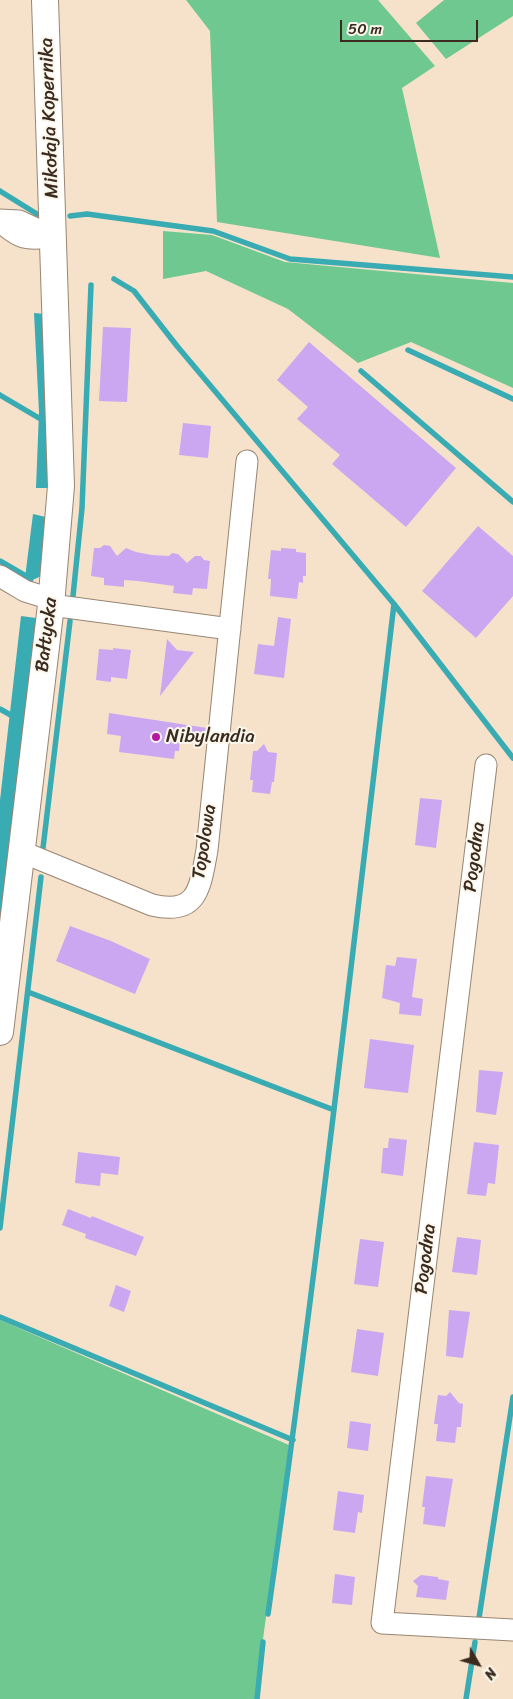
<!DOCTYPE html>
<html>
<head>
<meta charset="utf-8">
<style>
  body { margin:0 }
  #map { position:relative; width:513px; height:1699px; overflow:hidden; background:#f6e2ca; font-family:Sriracha,sans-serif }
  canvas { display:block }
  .north { position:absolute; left:453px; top:1639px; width:50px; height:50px; -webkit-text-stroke:4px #fbf7ec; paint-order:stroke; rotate:128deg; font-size:14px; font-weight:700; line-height:20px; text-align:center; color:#3b2a1e }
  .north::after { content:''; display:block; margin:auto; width:18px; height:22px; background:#3b2a1e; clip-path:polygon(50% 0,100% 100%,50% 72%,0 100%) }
  .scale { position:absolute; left:340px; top:20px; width:138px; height:22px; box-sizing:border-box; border:2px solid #3b2a1e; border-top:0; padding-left:6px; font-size:15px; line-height:18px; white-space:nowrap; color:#3b2a1e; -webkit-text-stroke:4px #fbf7ec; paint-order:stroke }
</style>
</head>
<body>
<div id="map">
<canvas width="513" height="1699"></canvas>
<div class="north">N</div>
<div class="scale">50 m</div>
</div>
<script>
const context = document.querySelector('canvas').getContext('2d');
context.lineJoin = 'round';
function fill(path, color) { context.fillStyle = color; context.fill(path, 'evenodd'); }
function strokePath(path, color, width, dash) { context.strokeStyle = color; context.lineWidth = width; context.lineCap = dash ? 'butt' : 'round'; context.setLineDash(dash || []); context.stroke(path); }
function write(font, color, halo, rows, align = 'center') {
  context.font = font + ' Sriracha,sans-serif'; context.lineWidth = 4; context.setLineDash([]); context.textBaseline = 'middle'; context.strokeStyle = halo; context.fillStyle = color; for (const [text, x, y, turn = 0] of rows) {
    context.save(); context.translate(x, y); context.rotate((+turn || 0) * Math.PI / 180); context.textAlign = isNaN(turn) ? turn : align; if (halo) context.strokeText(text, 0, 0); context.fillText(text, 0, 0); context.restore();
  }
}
const green = new Path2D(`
  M186 0H378L435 66 402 88 440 258 217 222 210 31Z
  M444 0H513V16L446 59 416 23Z
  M163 231 212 235 285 262 513 283V388L411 342 358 363 288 309 206 271 163 279Z
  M0 1320 289 1445 255 1699H0Z`);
const water = new Path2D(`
  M34 313 45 314 49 488H36L39 412Z
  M33 514 46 517 41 576 35 579 25 578Z
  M21 616 36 618 0 950V800Z`);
const stream = new Path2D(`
  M0 191 37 214
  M70 216 87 214 213 231 290 259 513 277
  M114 279 134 291 177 346 394 604 513 758
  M408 350 513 399
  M361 371 513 502
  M0 395 44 421
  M0 561 31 579
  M73 596 82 508 91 285
  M0 709 16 718
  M43 848 70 621
  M28 992 334 1110
  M0 1228 41 877
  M0 1317 293 1440
  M268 1614C316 1278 354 941 394 604
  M479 1618 513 1397
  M257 1699 263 1642
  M466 1699 475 1642`);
const building = new Path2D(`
  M103 327 131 328 127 402 99 401Z
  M309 342 456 468 406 527 332 464 340 455 297 419 308 407 277 380Z
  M183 423 211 426 208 458 179 455Z
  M478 526 513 556V596L476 638 422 591Z
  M104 545 110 546 117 556 126 548 136 552 152 555 169 556 172 553 178 554 187 563 195 556H201L204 560 210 561 207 589 193 588 192 595 173 593 174 586 138 581 124 580V587L104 585V578L91 576 94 548H100Z
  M281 548 296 549V552L306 553V576H303V583L299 582 297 599 270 596 271 579H268L271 550 281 551Z
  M278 617 291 619 284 678 254 674 258 644 274 646Z
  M167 639 177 650 194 652 160 696Z
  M113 648 131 650 127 679 111 677V682L96 680 99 649 113 650Z
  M109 713 207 728 206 741 180 738 179 751H175L174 759 119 752 121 736 107 734Z
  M264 744 268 752 277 753 274 782H272L270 794 252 792 253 780H250L253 751H257Z
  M420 798 442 800 436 848 415 845Z
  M70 926 111 941 150 959 135 994 56 961Z
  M397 957 417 959 412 997 423 999 421 1016 399 1014 400 1003 382 998 386 965 395 966Z
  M370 1039 414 1045 408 1093 364 1088Z
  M479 1070 503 1072 496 1115 476 1112Z
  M389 1138 407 1140 403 1176 381 1173 383 1148H388Z
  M474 1142 499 1145 495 1184 488 1183 486 1196 467 1194Z
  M78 1152 120 1157 118 1175 101 1173 100 1186 75 1183Z
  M68 1209 91 1218 92 1216 144 1237 136 1256 85 1238 86 1234 62 1225Z
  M457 1237 481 1240 477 1275 452 1272Z
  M360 1239 384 1242 378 1287 354 1284Z
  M116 1285 131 1291 124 1312 109 1306Z
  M449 1310 470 1312 463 1358 446 1356Z
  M357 1329 384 1333 378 1376 351 1372Z
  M450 1392 459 1403 463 1404 461 1427H457L455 1443 436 1441 438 1424H434L438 1395 446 1396Z
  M350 1421 371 1424 368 1451 347 1448Z
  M426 1476 453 1479 445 1527 423 1524 425 1507H422Z
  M338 1491 364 1495 362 1513 358 1512 355 1533 333 1530Z
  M335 1574 355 1577 352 1605 332 1603Z
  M421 1575 438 1577V1579L449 1581 446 1600 416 1597 418 1586 413 1581Z`);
const minor = new Path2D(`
  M0 220 19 221 54 237
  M0 221C21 241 27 239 54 237
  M0 576 25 591 51 599
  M51 605 230 629
  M486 765 382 1623 513 1630
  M21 854 32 856 152 905C198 916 200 888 207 850L247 461`);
const major = new Path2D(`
  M0 1032 51 605 61 486 45 0`);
const markers = [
  [156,737,5,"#b5179e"]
];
const streetNames = [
  ["Mikołaja Kopernika",50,118,-92],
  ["Bałtycka",47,635,-83],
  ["Topolowa",205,842,-81],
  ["Pogodna",475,857,-83],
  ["Pogodna",426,1259,-83]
];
const poiNames = [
  ["Nibylandia",166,737]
];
fill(green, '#6fc88f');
fill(water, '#39abb3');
strokePath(stream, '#39abb3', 5.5);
fill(building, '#cba7f1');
strokePath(minor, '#988674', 23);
strokePath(major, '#988674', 28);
strokePath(minor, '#fff', 21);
strokePath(major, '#fff', 26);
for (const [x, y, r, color] of markers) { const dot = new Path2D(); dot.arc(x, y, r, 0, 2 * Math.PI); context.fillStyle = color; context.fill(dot); strokePath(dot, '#fbf7ec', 2); }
write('19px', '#3b2a1e', '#fbf7ec', streetNames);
write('19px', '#3b2a1e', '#fbf7ec', poiNames, 'left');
</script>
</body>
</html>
